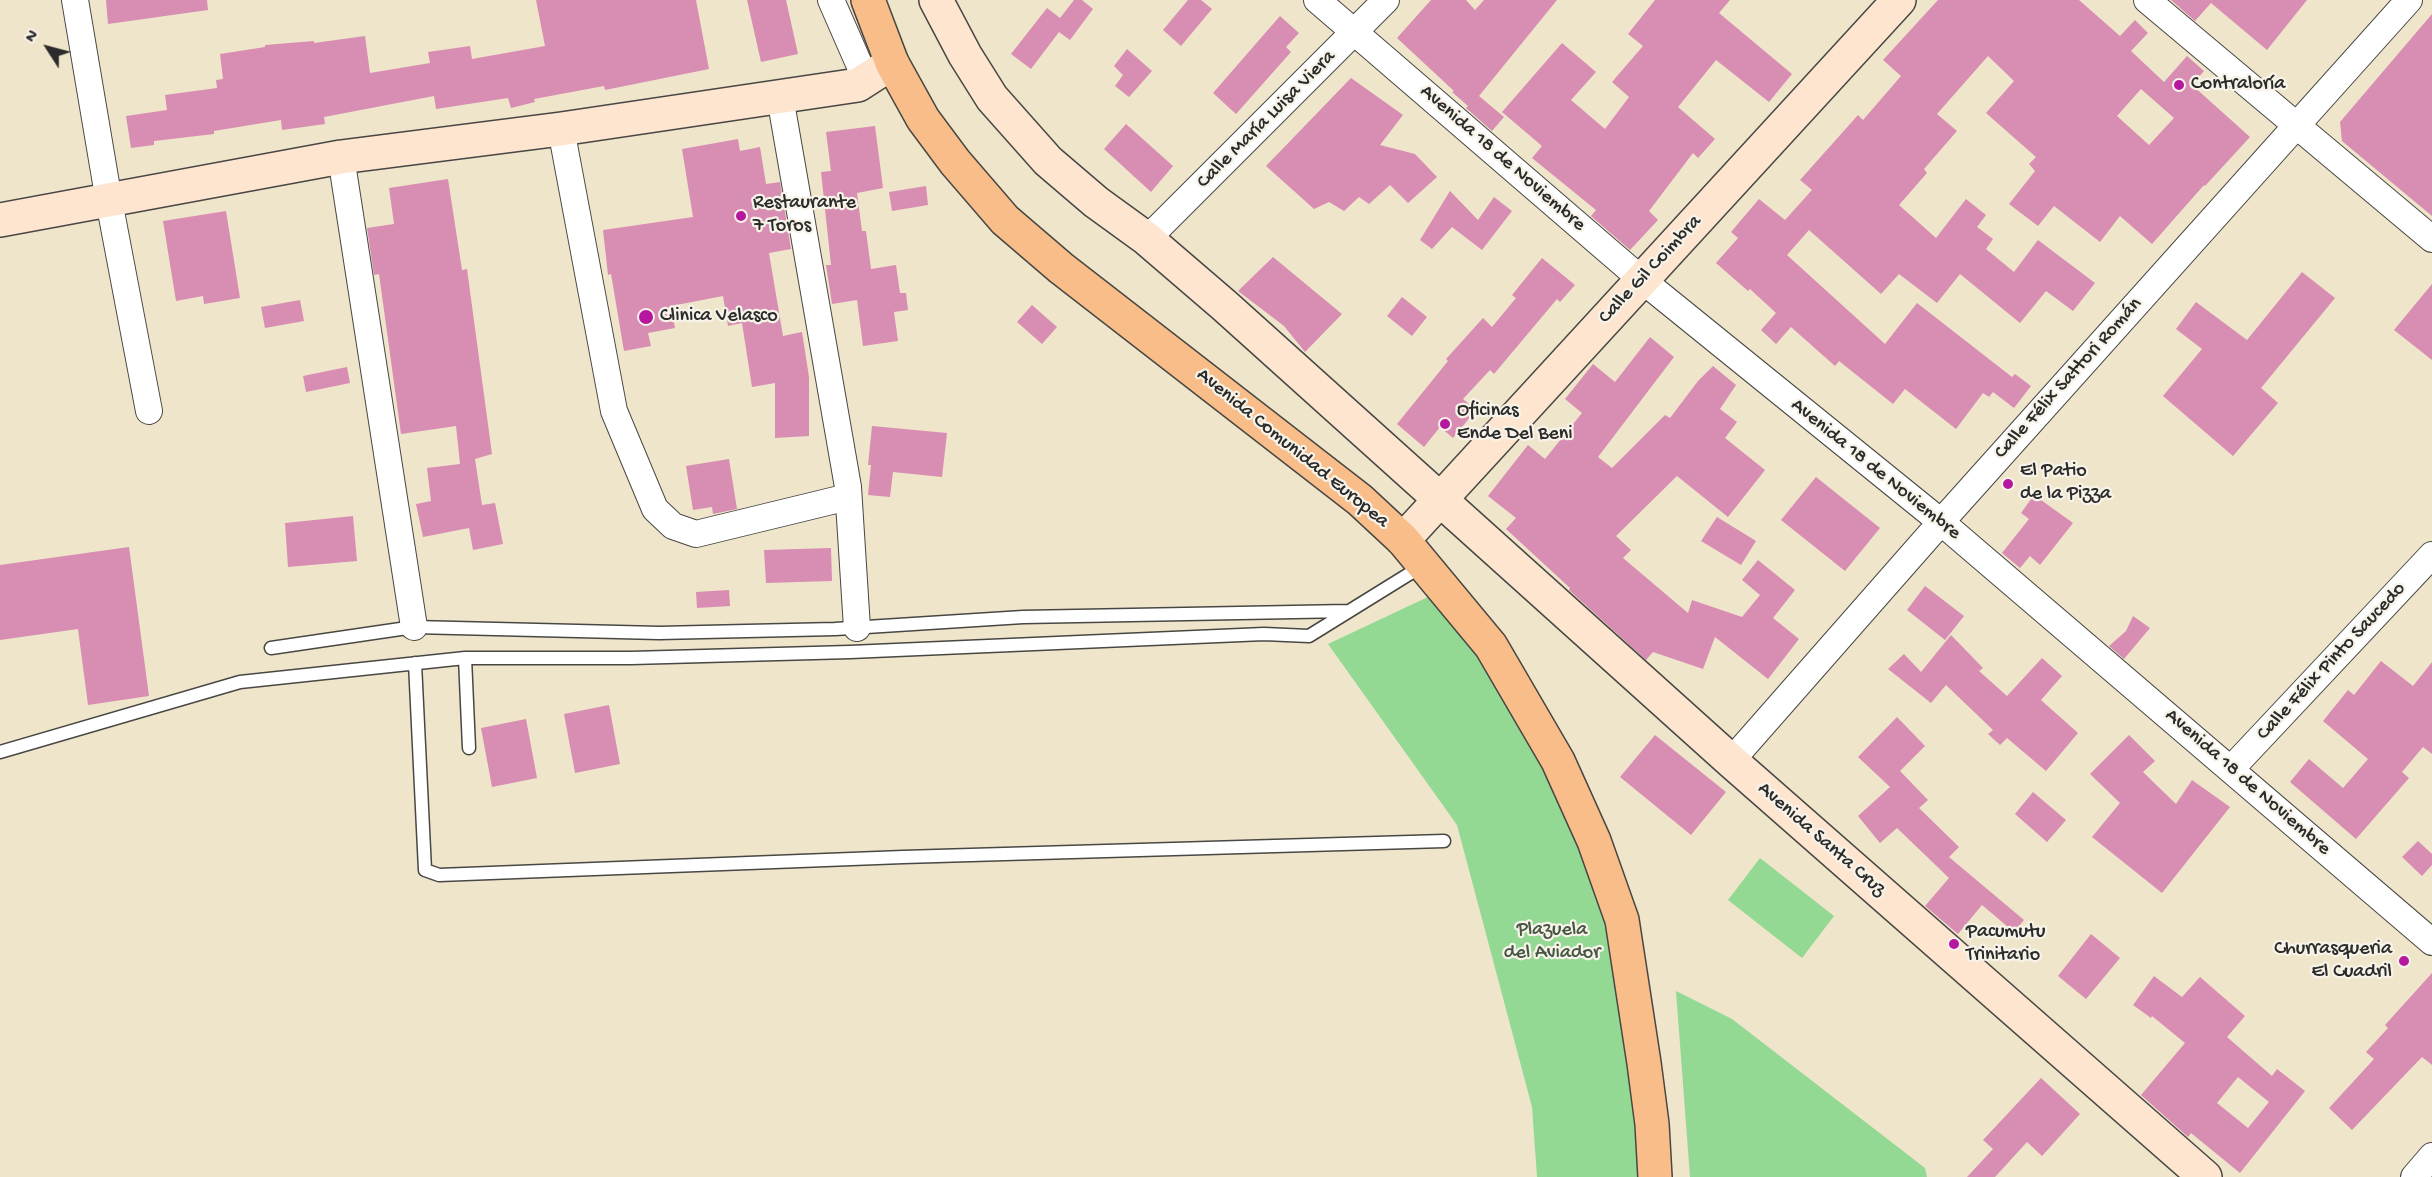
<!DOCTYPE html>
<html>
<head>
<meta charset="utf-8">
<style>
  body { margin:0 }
  #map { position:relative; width:2432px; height:1177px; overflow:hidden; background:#efe5cb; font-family:"Gochi Hand",sans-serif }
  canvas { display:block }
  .north { position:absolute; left:18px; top:18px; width:60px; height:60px; -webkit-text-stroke:4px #f7f3e8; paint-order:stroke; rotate:306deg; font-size:16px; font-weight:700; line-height:24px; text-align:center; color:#2b2b2b }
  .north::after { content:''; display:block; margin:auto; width:21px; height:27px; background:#2b2b2b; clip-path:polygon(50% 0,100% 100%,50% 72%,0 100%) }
</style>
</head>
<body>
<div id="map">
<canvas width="2432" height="1177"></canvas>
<div class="north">N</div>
</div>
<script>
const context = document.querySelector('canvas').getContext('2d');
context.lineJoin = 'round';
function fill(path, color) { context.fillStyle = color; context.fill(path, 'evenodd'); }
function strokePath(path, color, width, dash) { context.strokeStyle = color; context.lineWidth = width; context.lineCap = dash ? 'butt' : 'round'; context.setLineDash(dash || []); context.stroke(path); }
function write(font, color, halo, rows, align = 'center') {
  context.font = font + ' "Gochi Hand",sans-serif'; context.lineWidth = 4.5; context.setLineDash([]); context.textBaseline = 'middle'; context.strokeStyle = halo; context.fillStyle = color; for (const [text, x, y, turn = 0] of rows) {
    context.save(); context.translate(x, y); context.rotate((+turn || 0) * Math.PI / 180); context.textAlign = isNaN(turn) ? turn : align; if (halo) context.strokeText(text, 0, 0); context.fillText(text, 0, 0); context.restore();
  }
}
const green = new Path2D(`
  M1430 596 1483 651 1552 770 1613 928 1642 1177H1537L1532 1107 1457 825 1328 644Z
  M1760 858 1834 916 1802 958 1728 900Z
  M1676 991 1732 1019 1925 1168 1927 1177H1690Z`);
const building = new Path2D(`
  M106 0H207L208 10 108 24Z
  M536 0H696L709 69 605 90 604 86 534 99 535 102 511 108 508 98 436 109 434 96 324 117 325 124 282 130 281 120 214 131V134L154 141V145L131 148 126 116 167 110 165 95 217 88 216 80 223 79 220 54 265 47V45L314 41V43L365 36 370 73 430 63 428 52 470 46 472 59 545 46Z
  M747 0H786L798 54 761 62Z
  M1074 0H1082L1093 9 1070 40 1059 32 1031 69 1011 54 1047 8 1060 18Z
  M1188 0H1201L1212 9 1181 46 1163 30Z
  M1431 0H1466L1475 10 1484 0H1557L1479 96 1504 117 1492 131 1466 108 1468 106 1452 92 1454 91 1397 38Z
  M1655 0H1730L1719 13 1792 74 1769 102 1716 60 1678 107 1715 139 1698 158 1693 153 1649 211 1658 220 1630 250 1591 216 1596 210 1532 158 1542 146 1502 112 1562 43 1596 72 1571 100 1605 129 1629 97 1612 82 1643 46 1628 34Z
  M1938 0H2079L2120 36 2135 20 2148 33 2131 51 2164 82 2187 56 2204 71 2192 85 2250 137 2205 186 2204 185 2152 244 2120 216 2100 242 2054 206 2038 226 2009 204 2035 171 2029 164 2036 157 1986 113 2014 81 1988 56 1937 114 1957 131 1924 169 1927 173 1899 205 1936 238 1966 199 1986 215 1977 227 1993 239 1986 249 2014 272 2038 240 2095 283 2073 311 2046 291 2020 323 1960 274 1937 303 1899 274 1881 294 1809 230 1787 255 1885 344 1917 303 2012 377 2015 374 2031 386 2014 408 1993 392 1989 397 1983 393 1956 429 1905 389 1893 404 1839 361 1835 366 1791 327 1776 344 1761 330 1776 313 1750 289 1748 291 1716 263 1738 238 1731 232 1759 199 1785 220 1812 190 1800 180 1858 115 1863 120 1901 76 1883 60ZM2141 89 2174 118 2149 145 2117 116Z
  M2171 0H2307L2267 50 2211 3 2195 21Z
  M2432 14V216L2342 141 2340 122Z
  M1280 16 1299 33 1286 47 1291 52 1236 114 1213 93Z
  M1127 49 1152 71 1129 97 1115 86 1123 75 1114 66Z
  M1351 78 1403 115 1380 145 1415 154 1437 177 1408 203 1390 185 1369 204 1359 197 1344 211 1329 202 1314 209 1266 166Z
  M1126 124 1173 166 1151 192 1104 149Z
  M875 126 883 188 857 193 862 231H866L871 269 896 265 900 293H906L908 310 894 312 898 341 863 346 857 300 832 304 826 265H831L821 172 831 171 826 132Z
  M738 139 740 151 760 147 766 184 780 182 791 249 769 253 783 336 802 332 809 377V436L775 438V383L752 387 742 323 728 326 723 296 671 306 675 328 648 333 651 346 624 351 611 274 608 275 603 230 693 217 682 149Z
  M448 179 462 270 467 269 492 454 475 459 482 505 495 503 503 544 473 550 469 528 423 537 416 504 431 501 427 468 460 464 456 426 401 434 379 274 374 275 367 228 394 224 389 188Z
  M926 186 928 205 892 211 889 192Z
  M1450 191 1478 220 1494 197 1512 211 1482 250 1452 227 1432 249 1420 240Z
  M226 211 240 298 204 304 203 296 176 301 163 221Z
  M1273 257 1342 314 1305 352 1284 326 1238 291Z
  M1542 258 1575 285 1560 302 1557 299 1494 374 1490 370 1463 399 1476 410 1453 438 1440 427 1424 447 1397 424 1448 361 1446 359 1483 318 1492 327 1516 298 1512 295Z
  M2302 272 2335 298 2261 388 2278 403 2233 456 2163 396 2202 349 2176 329 2196 302 2247 340Z
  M2432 284V360L2394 330Z
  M1402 297 1427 317 1412 336 1387 316Z
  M300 300 304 321 265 328 261 307Z
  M1032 305 1057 327 1042 344 1017 322Z
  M1650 337 1674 357 1598 457 1612 468 1665 415 1670 418 1698 381 1713 366 1736 385 1720 409 1737 422 1725 438 1765 470 1728 517 1677 476 1616 536 1631 550 1623 558 1688 613 1692 600 1742 617 1760 595 1742 580 1758 560 1795 590 1773 618 1799 639 1768 679 1715 637 1703 669 1653 652 1646 660 1569 590 1570 588 1506 529 1516 518 1488 496 1528 445 1545 459 1582 413 1565 399 1593 364 1615 382Z
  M347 367 350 383 306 392 303 376Z
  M872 426 947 433 942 477 893 472 890 497 868 495 871 465H868Z
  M729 459 737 509 713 514 712 507 693 510 686 466Z
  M1816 477 1880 528 1845 571 1781 520Z
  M2034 495 2073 523 2040 565 2030 556 2020 568 2002 553 2029 519 2021 513Z
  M353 516 357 561 288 567 285 523Z
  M1717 517 1756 541 1741 565 1701 541Z
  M129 547 149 696 88 705 78 629 0 640V565Z
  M831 548 832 581 766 583 764 550Z
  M1925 586 1964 616 1945 640 1907 610Z
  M729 590 730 606 697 608 696 592Z
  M2133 616 2150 628 2124 659 2109 646 2126 631Z
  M1951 635 1983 668 1979 671 2007 696 2042 658 2062 676 2041 700 2078 733 2046 771 2007 738 2000 745 1988 734 1993 730 1946 685 1931 703 1888 669 1904 654 1921 672Z
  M2381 661 2413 686 2432 662V754L2423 747 2402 772 2409 778 2356 839 2290 782 2309 759 2343 788 2368 759 2323 721 2348 690 2354 695Z
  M609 705 620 764 575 773 564 714Z
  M1897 717 1925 746 1900 771 1928 800 1919 808 1959 847 1949 857 2024 920 2014 932 1982 905 1958 934 1925 906 1949 878 1897 828 1880 843 1858 816 1890 787 1858 757Z
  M526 719 537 778 492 787 481 728Z
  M1655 735 1726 792 1691 835 1620 777Z
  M2129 735 2155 761 2143 772 2176 804 2192 780 2230 807 2162 893 2092 837 2120 803 2090 774Z
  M2033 792 2066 820 2047 842 2015 814Z
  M2418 841 2432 854V865L2422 876 2402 857Z
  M2091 934 2120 958 2086 999 2058 976Z
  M2432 973V1065L2422 1057 2352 1130 2329 1108 2374 1059 2366 1052 2388 1028 2385 1025Z
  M2154 976 2182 997 2200 977 2245 1016 2227 1037 2272 1076 2277 1069 2305 1091 2240 1173 2191 1133 2188 1137 2141 1095 2185 1043 2152 1016 2151 1018 2133 1005ZM2238 1077 2269 1102 2248 1128 2217 1103Z
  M2041 1078 2080 1114 2042 1156 2027 1142 1995 1177H1967L1993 1149 1983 1140Z`);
const lane = new Path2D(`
  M271 648 414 627 659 633 835 629 1023 617 1348 611
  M465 658 469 748
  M415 663 425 870 439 875 903 857 1444 841
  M0 752 240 682 465 658H631L850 652 1264 634 1309 636 1422 566`);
const street = new Path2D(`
  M75 0 109 201 149 411
  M831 0 866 80
  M1317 0 1642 280 1941 522 2432 942
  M2147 0 2432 239
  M780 97 848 487 857 628
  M561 129 614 411 655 509 673 526 696 534 848 497
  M341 157 414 627
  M1147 239 1386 0
  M1731 761 1941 522 2409 0
  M2231 769 2432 555
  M2414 1177 2432 1156`);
const secondary = new Path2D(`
  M936 0 965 55 992 98 1048 161 1096 202 1147 239 1225 306 1731 761 2205 1177
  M0 220 341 157 561 129 858 85 892 63
  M1403 540 1899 0`);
const primary = new Path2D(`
  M868 0 892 63 923 119 955 162 1005 220 1061 268 1360 500 1403 540 1491 646 1558 761 1594 841 1622 920 1644 1063 1652 1124 1655 1177`);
const markers = [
  [2179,85,6,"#b5179e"],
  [741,216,6,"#b5179e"],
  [646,317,8,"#b5179e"],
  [1445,424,6,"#b5179e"],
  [2008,484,6,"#b5179e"],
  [1954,944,6,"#b5179e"],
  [2404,961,6,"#b5179e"]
];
const poiNames = [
  ["Contraloría",2191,85],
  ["Restaurante",753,204],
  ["7 Toros",753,227],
  ["Clinica Velasco",660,317],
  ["Oficinas",1457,412],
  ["Ende Del Beni",1457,435],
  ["El Patio",2020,472],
  ["de la Pizza",2020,495],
  ["Pacumutu",1966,933],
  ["Trinitario",1966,956],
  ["Churrasqueria",2392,950,"right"],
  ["El Cuadril",2392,973,"right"]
];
const streetNames = [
  ["Calle María Luisa Viera",1267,120,-45],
  ["Avenida 18 de Noviembre",1502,159,41],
  ["Calle Gil Coimbra",1651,270,-47],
  ["Calle Félix Sattori Román",2069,379,-48],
  ["Avenida Comunidad Europea",1292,449,39],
  ["Avenida 18 de Noviembre",1875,470,39],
  ["Calle Félix Pinto Saucedo",2332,662,-47],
  ["Avenida 18 de Noviembre",2247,783,41],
  ["Avenida Santa Cruz",1821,840,41]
];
const parkNames = [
  ["Plazuela",1552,931],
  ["del Aviador",1552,954]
];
fill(green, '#93d993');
fill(building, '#d88db2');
strokePath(lane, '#484743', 15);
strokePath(street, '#484743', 28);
strokePath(secondary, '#484743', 36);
strokePath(primary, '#484743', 36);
strokePath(lane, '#fff', 12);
strokePath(street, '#fff', 26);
strokePath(secondary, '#fde5d0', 33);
strokePath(primary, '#f9bd89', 33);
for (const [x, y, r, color] of markers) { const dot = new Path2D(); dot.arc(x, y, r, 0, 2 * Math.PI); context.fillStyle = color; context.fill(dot); strokePath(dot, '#f7f3e8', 2); }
write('20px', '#2b2b2b', '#f7f3e8', poiNames, 'left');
write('20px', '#2b2b2b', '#f7f3e8', streetNames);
write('20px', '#455645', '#f7f3e8', parkNames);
</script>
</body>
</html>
